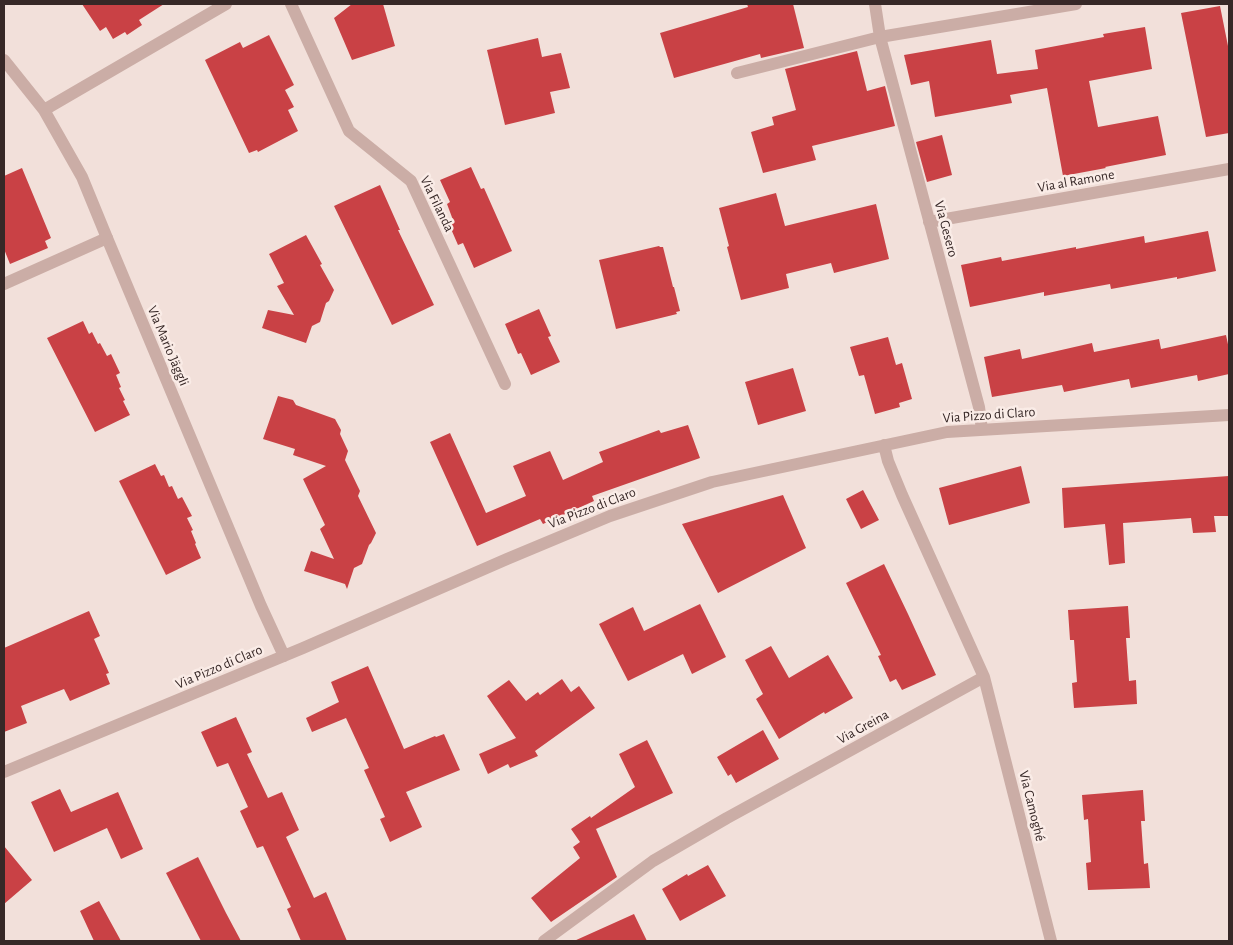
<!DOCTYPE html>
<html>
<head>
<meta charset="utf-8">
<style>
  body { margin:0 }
  #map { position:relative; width:1233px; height:945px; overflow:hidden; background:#f2e0da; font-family:"Alegreya Sans",sans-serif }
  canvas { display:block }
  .frame { position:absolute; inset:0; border:5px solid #372827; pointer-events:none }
</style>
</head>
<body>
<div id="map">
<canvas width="1233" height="945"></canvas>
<div class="frame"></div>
</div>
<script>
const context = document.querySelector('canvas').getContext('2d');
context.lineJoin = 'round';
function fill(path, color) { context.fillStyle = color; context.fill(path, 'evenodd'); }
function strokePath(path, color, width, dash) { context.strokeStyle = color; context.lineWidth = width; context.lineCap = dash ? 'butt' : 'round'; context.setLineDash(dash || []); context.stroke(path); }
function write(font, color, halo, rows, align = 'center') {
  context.font = font + ' "Alegreya Sans",sans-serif'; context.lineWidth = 5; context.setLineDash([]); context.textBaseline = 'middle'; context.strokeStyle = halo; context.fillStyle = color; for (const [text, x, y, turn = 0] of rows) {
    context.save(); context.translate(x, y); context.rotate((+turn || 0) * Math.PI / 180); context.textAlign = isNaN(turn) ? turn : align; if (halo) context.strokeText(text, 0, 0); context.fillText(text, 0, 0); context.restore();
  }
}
const building = new Path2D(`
  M82 4H164L139 20 142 25 127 35 125 32 113 39 106 27 100 31Z
  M352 4H383L395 46 352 60 334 18Z
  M747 4H793L804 48 761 58 760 54 674 78 660 33 748 7Z
  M1220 6 1229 51V133L1206 137 1181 13Z
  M1145 27 1152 69 1089 81 1098 127 1158 116 1166 155 1105 167 1106 168 1063 176 1047 88 1010 95 1012 103 935 117 929 81 911 85 904 55 991 40 997 74 1038 69 1035 50 1104 37 1103 34Z
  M269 35 294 85 285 90 294 107 288 110 298 131 258 152 257 150 249 153 205 60 240 42 243 48Z
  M538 38 542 57 561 53 570 88 550 92 555 113 505 125 487 50Z
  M857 51 867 91 885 86 895 126 812 146 816 160 763 173 751 132 774 125 772 117 796 110 785 69Z
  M942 135 952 175 927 182 916 142Z
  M471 167 481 189 484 188 512 251 474 268 463 243 458 245 448 222 453 220 447 204 450 202 440 180Z
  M22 168 51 238 45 241 48 248 10 264 4 249V176Z
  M380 185 400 230H398L434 305 392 325 334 206Z
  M776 193 785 226 876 204 889 259 834 273 831 263 786 274 789 288 741 300 727 247 729 246 719 208Z
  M1208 231 1216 271 1177 279V277L1111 289 1110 284 1044 296V292L970 307 961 265 1001 257 1002 261 1076 247V249L1144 236 1145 243Z
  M306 235 322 264 320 265 334 290 329 301 326 303 320 322 312 326 306 343 262 328 268 310 294 315 277 286 284 283 269 254Z
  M659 246 660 247H663L673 287H674L680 311 676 312 677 314 616 329 599 260Z
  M539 309 551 336 548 337 560 362 531 375 521 353 518 354 505 324Z
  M83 321 89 334 92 332 98 344 100 343 107 356 111 354 120 373 116 375 121 387 119 388 125 400 123 401 130 415 95 432 47 338Z
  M1226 335 1229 349V374L1198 381 1197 375 1131 388 1129 379 1064 392 1062 385 992 397 984 357 1020 349 1022 359 1092 343 1094 352 1159 339 1161 349Z
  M888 337 896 365 902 363 912 399 899 403 900 407 875 414 864 375 859 376 850 347Z
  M793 368 806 411 758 425 745 382Z
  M278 396 293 400 296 405 335 419 341 430 340 434 348 451 345 460 360 491 358 496 376 533 371 543 369 545 362 564 354 568 347 589 345 584 304 571 311 551 334 559 320 529 325 525 303 479 326 466 293 455 295 449 263 439Z
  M688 425 700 458 592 496 594 501 543 524 540 519 477 546 430 442 450 433 486 513 526 496 513 466 550 451 563 480 603 462 599 452 659 430 661 433Z
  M155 464 161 476 164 475 169 487 172 486 178 499 182 497 192 516 187 518 193 530 191 531 196 543 195 544 201 558 166 575 119 481Z
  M1021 466 1030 503 949 525 939 488Z
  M1229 476V516H1214L1216 532 1193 533 1191 518 1123 523 1125 563 1109 565 1105 524 1064 528 1062 488Z
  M863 490 879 520 861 529 846 499Z
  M783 495 806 548 718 593 682 524Z
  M884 564 908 614 936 675 902 690 896 679 890 682 878 656 881 655 846 583Z
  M700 604 726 657 692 674 683 654 628 681 599 624 633 607 644 631Z
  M1128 606 1130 638H1126L1129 681 1136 680 1137 704 1074 708 1072 683 1077 682 1074 640H1070L1068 610Z
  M89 611 100 636 94 639 109 673 106 674 110 684 70 701 64 689 21 706 27 723 4 732V648Z
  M771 646 789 678 828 655 853 698 825 714 824 712 779 739 756 699 763 694 745 660Z
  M368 666 404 749 435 736 436 737 444 734 460 770 406 792 422 827 390 842 380 819 385 817 364 770 369 768 346 718 312 732 306 718 339 702 331 682Z
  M562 679 571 692 579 686 595 708 535 751 538 756 510 768 508 764 488 774 479 754 516 738 487 696 509 680 526 701 538 692 540 695Z
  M236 717 252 752 247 754 268 798 282 792 299 830 286 837 314 898 326 892 347 941H301L287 909 291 907 263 846 257 848 240 811 248 807 228 763 217 767 201 732Z
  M763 730 779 759 736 783 731 774 728 776 717 757Z
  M647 740 673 793 596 829 617 877 551 922 531 898 580 858 573 847 580 842 571 829 590 816 591 818 635 787 619 754Z
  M60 789 71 812 118 792 143 849 121 859 107 828 54 852 31 802Z
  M1143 790 1145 821H1141L1144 864 1148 863 1150 888 1088 890 1086 863 1091 862 1088 819 1084 820 1082 795Z
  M4 846 32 880 4 904Z
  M198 857 226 913 241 941H201L166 873Z
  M708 865 726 896 680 921 662 889 687 874 688 876Z
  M99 901 121 941H94L80 911Z
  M634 914 647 941H574Z`);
const service = new Path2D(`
  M291 4 349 131 411 181 505 384
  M4 284 107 238`);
const minor = new Path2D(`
  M875 4 880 37 979 407 982 430
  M4 60 44 110 82 177 107 238 261 606 284 656
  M737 73 880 37 1076 4
  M44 110 226 4
  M929 222 1229 169
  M984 677 1051 941
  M4 772 303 648 507 559 610 516 712 482 947 432 1229 415
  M544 941 653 861 727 818 984 677 902 495 888 461 884 445`);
const streetNames = [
  ["Via al Ramone",1076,181,-10],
  ["Via Filanda",437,204,64],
  ["Via Gesero",946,229,75],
  ["Via Mario Jäggli",168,346,67],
  ["Via Pizzo di Claro",989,415,-4],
  ["Via Pizzo di Claro",592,508,-21],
  ["Via Pizzo di Claro",219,667,-23],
  ["Via Greina",863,727,-29],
  ["Via Camoghé",1032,806,76]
];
fill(building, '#c94145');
strokePath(service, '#cbada6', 12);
strokePath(minor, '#cbada6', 12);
write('14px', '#372827', '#faece7', streetNames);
</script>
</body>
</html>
